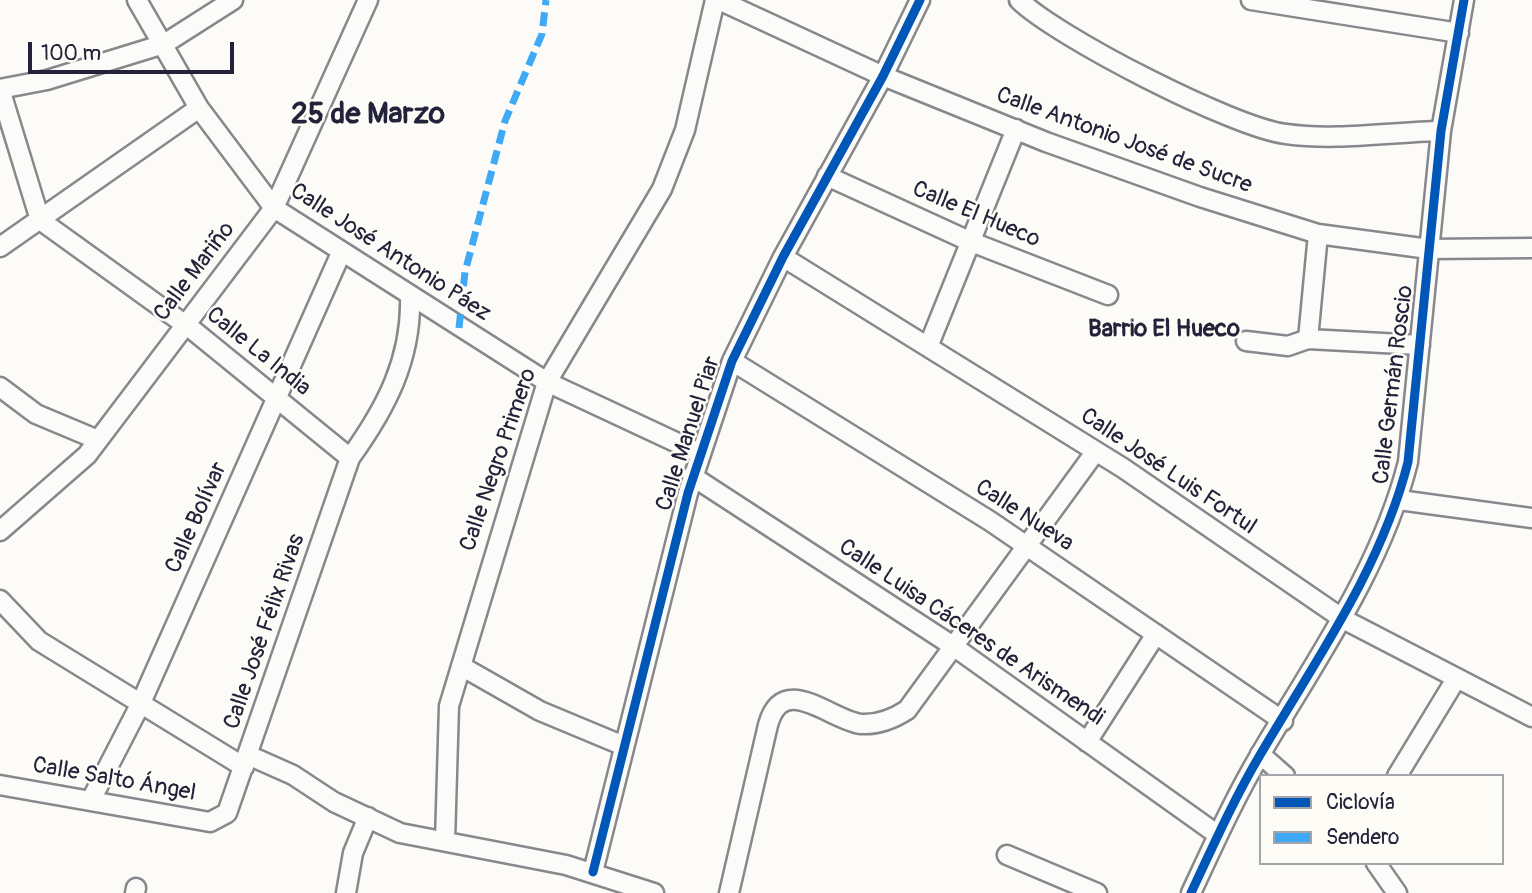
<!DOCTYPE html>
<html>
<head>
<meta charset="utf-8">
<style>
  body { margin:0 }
  #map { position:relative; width:1532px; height:893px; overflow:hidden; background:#fcfbf8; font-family:Pangolin,sans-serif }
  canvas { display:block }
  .legend { position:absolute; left:1259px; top:774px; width:245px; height:91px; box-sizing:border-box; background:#fdfcf7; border:2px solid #a5a5ac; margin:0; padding:9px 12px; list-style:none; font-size:21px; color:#22223b }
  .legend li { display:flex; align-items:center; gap:14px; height:35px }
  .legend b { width:35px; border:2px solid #a5a5ac }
  .scale { position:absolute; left:28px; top:42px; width:206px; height:32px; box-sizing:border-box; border:4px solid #22223b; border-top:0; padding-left:9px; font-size:21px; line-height:24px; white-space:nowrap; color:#22223b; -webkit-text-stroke:5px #fdfcf7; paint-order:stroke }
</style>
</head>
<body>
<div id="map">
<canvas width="1532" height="893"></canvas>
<ul class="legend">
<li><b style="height:9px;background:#0057b8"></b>Ciclovía</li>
<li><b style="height:9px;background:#3fa9f5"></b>Sendero</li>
</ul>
<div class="scale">100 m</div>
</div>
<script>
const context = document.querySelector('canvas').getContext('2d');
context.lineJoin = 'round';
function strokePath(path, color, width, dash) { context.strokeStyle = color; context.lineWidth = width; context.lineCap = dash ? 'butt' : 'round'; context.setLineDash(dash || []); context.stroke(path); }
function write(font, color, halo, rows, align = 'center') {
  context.font = font + ' Pangolin,sans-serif'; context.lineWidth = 5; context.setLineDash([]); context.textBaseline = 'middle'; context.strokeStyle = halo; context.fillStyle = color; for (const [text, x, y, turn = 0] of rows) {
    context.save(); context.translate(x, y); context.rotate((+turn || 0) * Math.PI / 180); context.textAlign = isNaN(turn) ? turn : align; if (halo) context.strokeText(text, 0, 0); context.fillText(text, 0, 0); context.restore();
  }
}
const minor = new Path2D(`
  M137 0 199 108 274 208 547 382 699 453
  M719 0 883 76 1046 142 1200 197 1318 234 1429 249 1532 248
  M1019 0C1057 37 1234 128 1286 134 1337 141 1390 132 1441 131
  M1251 0 1459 33
  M0 89 40 220 194 331 350 458
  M0 89 47 80 164 44 233 0
  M827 176 969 241 1108 295
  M0 247 199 108
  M783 257 1123 468 1343 619 1532 717
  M1308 339 1318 234
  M1246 341 1288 346 1308 339 1420 345
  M928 347 1016 129
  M732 361 990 521 1283 721
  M0 387 36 414 98 440
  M692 476 953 646 1218 835
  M1399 500 1532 518
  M0 531 87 455 274 208 368 0
  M0 600 39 641 244 767
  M461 666 540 711 624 746
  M1087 742 1156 634
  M1260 754 1285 776
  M248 755 293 775 334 802 400 833 566 865 654 893
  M1397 776 1456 679
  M0 785 210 822 227 813 350 458C386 408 412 359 410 296
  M91 800 140 705 341 253
  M445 841 449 706 547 382 662 189 685 130 715 0
  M1007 855 1097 893
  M1376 863 1397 893
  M593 872 688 493 732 361 783 257 883 76 920 0
  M135 893 136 888
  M346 893 353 853 368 817
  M729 893 768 725C783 671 830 720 861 724 878 725 893 719 907 710L1096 451
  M1191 893C1213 846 1234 799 1260 755 1315 661 1381 569 1408 462L1441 131 1464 0`);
const quiet = new Path2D(`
  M459 328 465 272 505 121 542 34 546 0`);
const cycleway = new Path2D(`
  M593 872 688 493 732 361 783 257 883 76 920 0
  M1191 893C1213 846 1234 799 1260 755 1315 661 1381 569 1408 462L1441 131 1464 0`);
const streetNames = [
  ["Calle Antonio José de Sucre",1124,141,20],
  ["Calle El Hueco",976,215,23],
  ["Calle José Antonio Páez",390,253,33],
  ["Calle Mariño",195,272,-53],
  ["Calle La India",258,352,39],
  ["Calle Germán Roscio",1394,385,-83],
  ["Calle Manuel Piar",689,434,-72],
  ["Calle Negro Primero",499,460,-71],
  ["Calle José Luis Fortul",1168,472,34],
  ["Calle Nueva",1024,516,33],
  ["Calle Bolívar",197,518,-66],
  ["Calle José Félix Rivas",265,632,-71],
  ["Calle Luisa Cáceres de Arismendi",971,633,34],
  ["Calle Salto Ángel",114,780,10]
];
const neighbourhoodNames = [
  ["Barrio El Hueco",1164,330]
];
const districtNames = [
  ["25 de Marzo",368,115]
];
strokePath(minor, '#88888c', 23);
strokePath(minor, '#fbfbf9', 18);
strokePath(quiet, '#3fa9f5', 7, [14, 7]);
strokePath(cycleway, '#0057b8', 9);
write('23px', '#22223b', '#fdfcf7', streetNames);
write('bold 24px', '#22223b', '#fdfcf7', neighbourhoodNames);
write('bold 30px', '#22223b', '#fdfcf7', districtNames);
</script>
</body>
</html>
